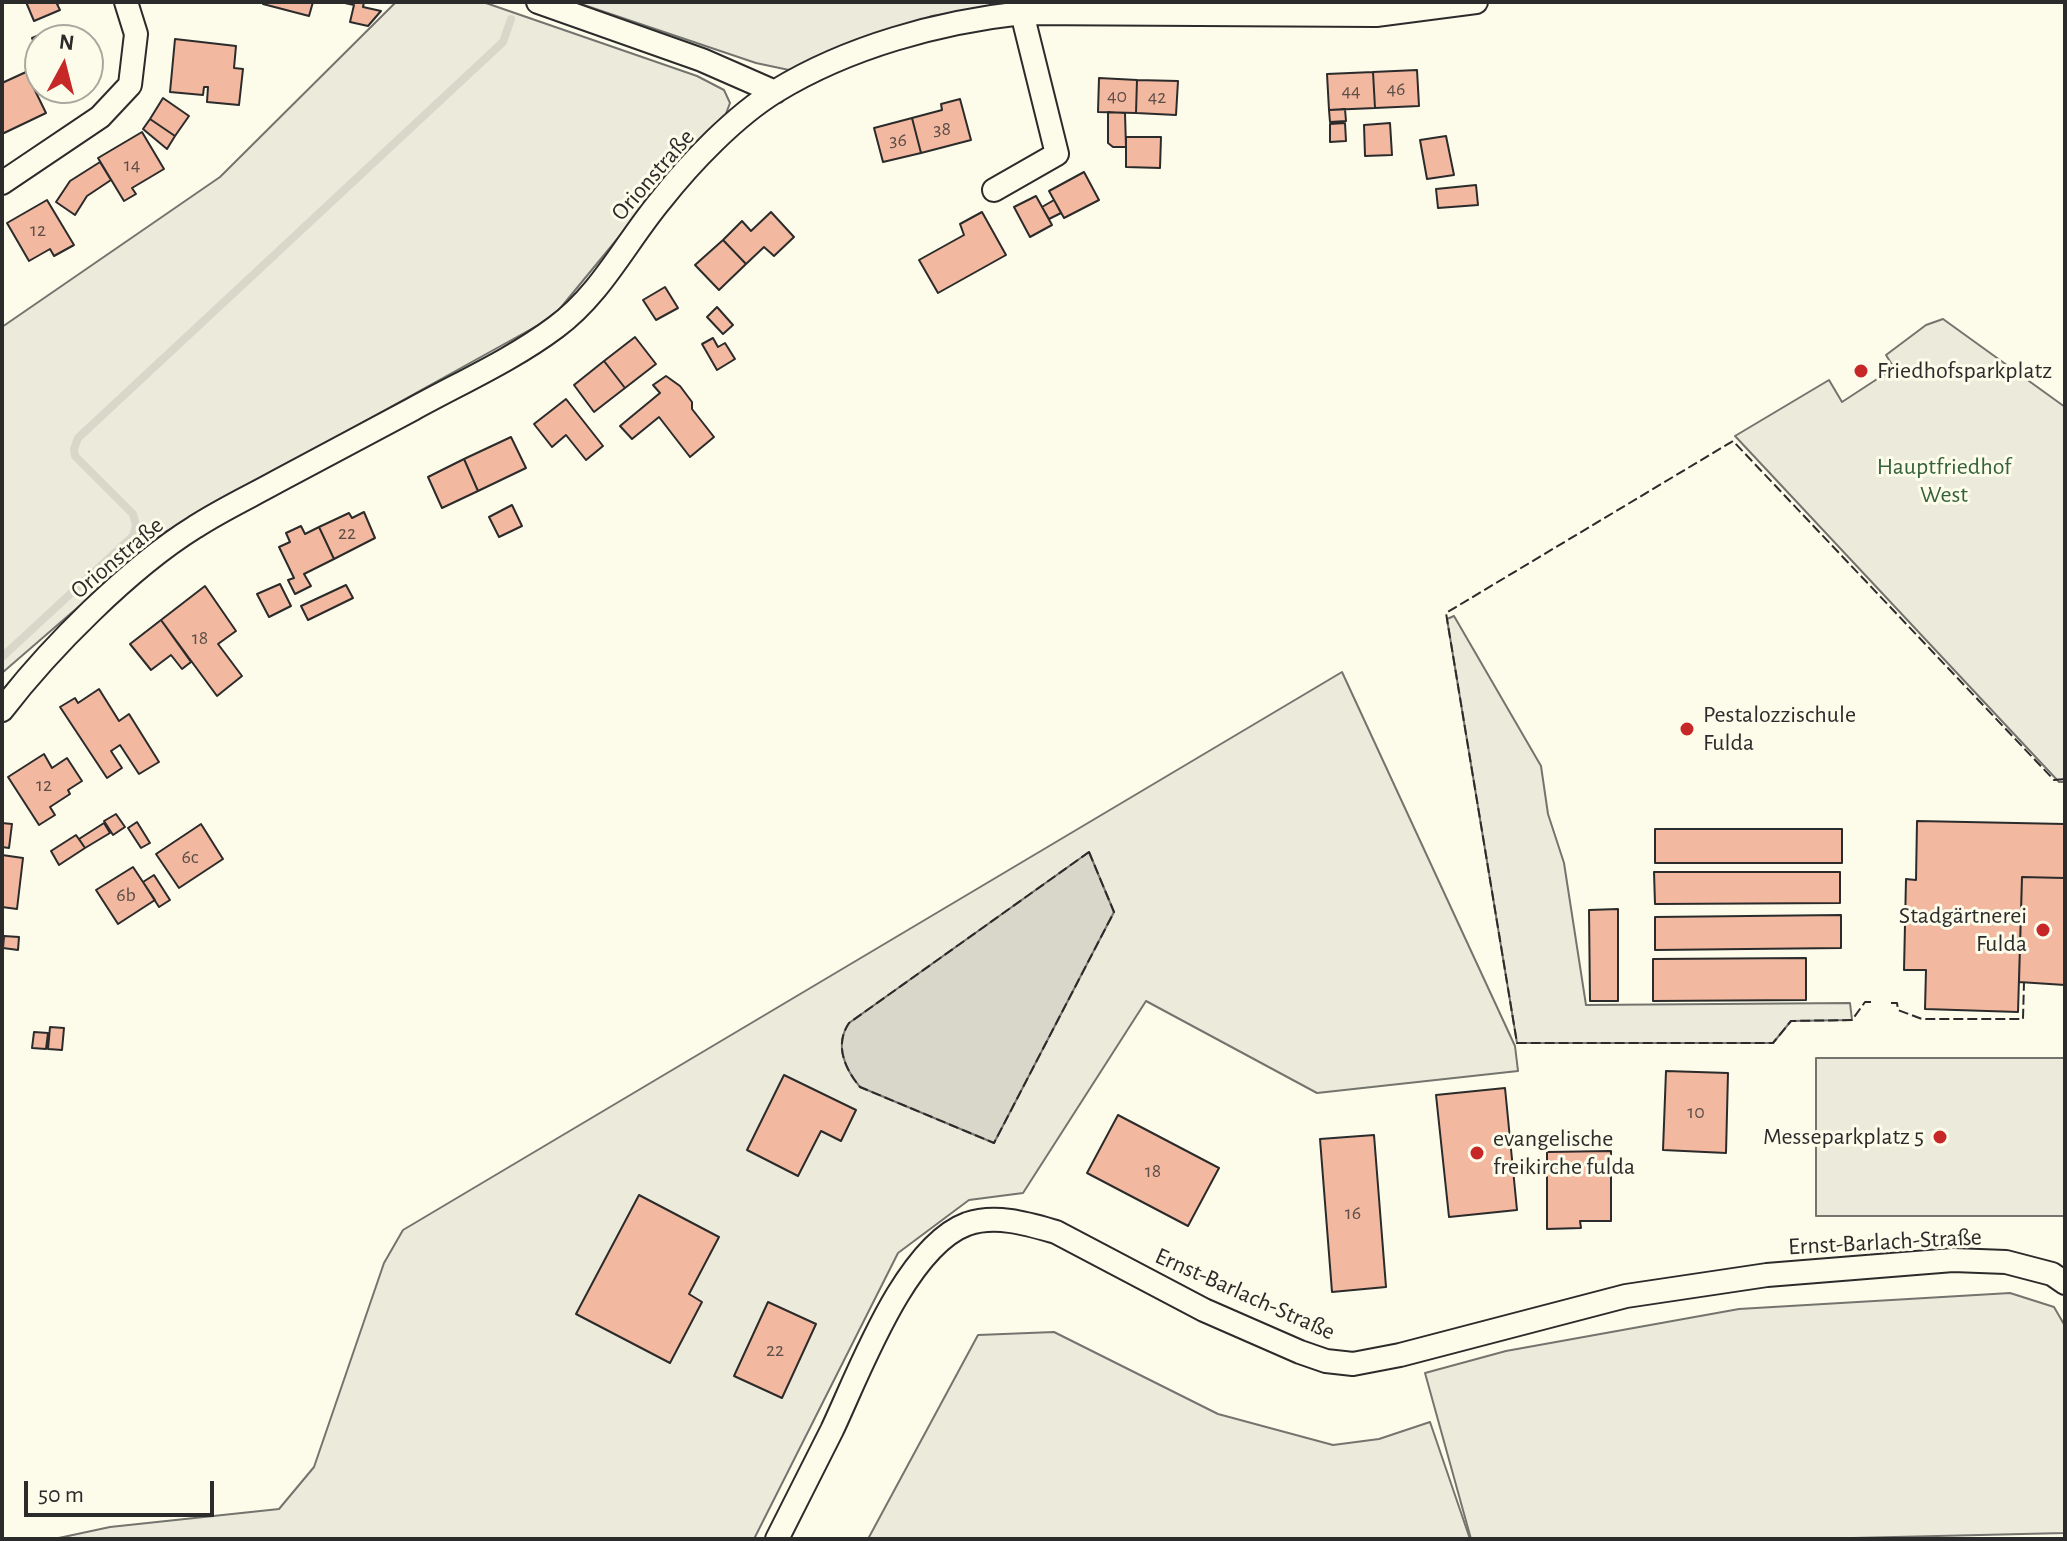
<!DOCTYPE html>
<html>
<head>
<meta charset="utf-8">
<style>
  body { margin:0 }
  #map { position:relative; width:2067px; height:1541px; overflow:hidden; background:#fdfbea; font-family:"Alegreya Sans",sans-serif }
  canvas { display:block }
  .frame { position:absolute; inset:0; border:4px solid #2b2b2b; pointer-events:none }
  .north { position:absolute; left:24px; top:24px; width:80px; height:80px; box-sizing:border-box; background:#fdfbea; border:2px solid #a9a89e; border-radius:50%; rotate:7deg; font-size:22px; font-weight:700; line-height:32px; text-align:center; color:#2b2b2b }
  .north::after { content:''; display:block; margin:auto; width:28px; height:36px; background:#c62828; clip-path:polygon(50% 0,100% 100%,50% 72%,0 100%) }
  .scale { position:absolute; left:24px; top:1481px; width:190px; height:36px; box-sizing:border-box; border:4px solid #2b2b2b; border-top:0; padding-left:10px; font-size:24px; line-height:28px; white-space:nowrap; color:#2b2b2b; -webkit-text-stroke:6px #fdfbea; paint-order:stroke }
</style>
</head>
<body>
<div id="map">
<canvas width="2067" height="1541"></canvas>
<div class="frame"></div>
<div class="north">N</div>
<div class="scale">50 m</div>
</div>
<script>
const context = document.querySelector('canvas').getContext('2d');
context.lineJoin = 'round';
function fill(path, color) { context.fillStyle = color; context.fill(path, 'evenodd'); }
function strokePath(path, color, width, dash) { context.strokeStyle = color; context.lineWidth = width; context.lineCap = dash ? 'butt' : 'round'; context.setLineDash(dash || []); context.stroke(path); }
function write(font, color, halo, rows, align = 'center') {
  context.font = font + ' "Alegreya Sans",sans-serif'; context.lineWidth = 6; context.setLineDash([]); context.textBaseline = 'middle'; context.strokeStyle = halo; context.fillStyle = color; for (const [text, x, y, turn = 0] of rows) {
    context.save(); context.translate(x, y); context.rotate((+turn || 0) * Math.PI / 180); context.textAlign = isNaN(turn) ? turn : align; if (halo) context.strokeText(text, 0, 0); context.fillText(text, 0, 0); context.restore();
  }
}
const green = new Path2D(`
  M396 2H483L697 76 724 90 730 103 724 119 688 153 553 317 165 532 2 673V327L220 177Z
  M575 2H1191L1001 5 932 16 789 70 756 63Z
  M1943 319 2065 407V782H2059L1735 436 1829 380 1842 402 1894 368 1886 355 1926 325Z
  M1454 616 1541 766 1548 814 1564 863 1586 1005 1850 1003 1852 1020 1791 1021 1773 1043H1517L1447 619Z
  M1342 672 1515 1046 1518 1071 1317 1093 1146 1001 1023 1193 969 1200 898 1253 754 1539H54L110 1527 279 1509 314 1467 384 1263 403 1230Z
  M2010 1293 2054 1307 2065 1326V1533L1810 1539H1471L1425 1373 1506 1351 1739 1309Z`);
const parking = new Path2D(`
  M1816 1058H2065V1216H1816Z
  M1054 1332 1218 1414 1333 1445 1379 1439 1430 1422 1470 1539H868L978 1335Z`);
const water = new Path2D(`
  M1089 852 1114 912 994 1143 860 1087C845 1069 834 1045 849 1023Z`);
const stream = new Path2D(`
  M2 657 133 536 136 525 133 514 75 456 74 449 78 438 503 42 511 19`);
const building = new Path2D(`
  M26 2H62L57 4 60 10 34 21Z
  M263 2H313L309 16 263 4Z
  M340 2H364L363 7 381 11 368 26 350 22 354 5Z
  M54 29 59 40H40V56L32 38Z
  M175 39 236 46 234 68 243 69 239 105 207 102 208 87H204L203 95 170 92Z
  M1417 70 1419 106 1375 108 1373 72Z
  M26 72 46 113 2 134V83Z
  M1373 72 1375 108 1329 110 1327 74Z
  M1099 78 1137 80 1136 113 1098 112Z
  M1137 80 1178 81 1176 115 1136 113Z
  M163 98 189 116 175 136 150 119Z
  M960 99 971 140 921 153 912 118 942 110 941 104Z
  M1345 109 1346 121 1330 122 1329 110Z
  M1108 112 1125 113 1126 147H1113L1108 143Z
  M912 118 921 153 883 162 874 128Z
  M150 119 175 136 167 149 143 129Z
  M1345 123 1346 141 1330 142V124Z
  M1390 123 1392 155 1365 156 1364 125Z
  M142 132 164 169 132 188 136 194 124 201 98 158Z
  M1446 136 1454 175 1427 179 1420 140Z
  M1126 137H1161L1160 168 1126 167Z
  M100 162 111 180 87 196 75 215 56 202 70 181Z
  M1084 172 1099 200 1064 218 1049 191Z
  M1476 185 1478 205 1438 208 1436 189Z
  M1036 196 1052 225 1030 237 1014 207Z
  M47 200 74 245 54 256 50 249 29 261 7 223Z
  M1054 200 1061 213 1049 219 1042 207Z
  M771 212 794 237 774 256 764 247 746 264 723 240 742 221 751 231Z
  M982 212 1006 255 938 293 919 260 964 235 960 224Z
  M723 240 746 264 719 290 695 265Z
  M665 287 678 308 656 320 643 300Z
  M717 307 733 325 723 334 707 317Z
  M635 337 656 364 625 388 604 361Z
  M713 338 718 347 725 343 735 359 717 370 702 344Z
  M604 361 625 388 594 412 574 385Z
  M666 376 680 386 692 402V409L714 437 690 457 659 417 632 439 620 426 660 393 653 385Z
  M566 399 603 446 586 460 566 435 552 447 534 424Z
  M511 437 526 468 478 491 464 459Z
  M464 459 478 491 442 508 428 477Z
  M512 505 522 526 499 537 489 517Z
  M364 512 375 538 334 559 319 527 349 513 352 518Z
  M301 526 305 534 319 527 334 559 304 574 311 586 295 594 288 580 294 578 279 547 290 542 286 533Z
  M280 584 291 606 269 617 257 594Z
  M346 585 353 598 308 620 301 606Z
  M205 586 236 631 218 644 242 676 217 696 161 620Z
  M161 620 191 662 182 669 171 655 151 670 130 644Z
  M99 689 119 721 129 714 159 762 139 774 120 745 111 751 122 768 107 778 60 707 75 698 78 703Z
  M44 754 52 768 67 758 82 781 68 790 70 794 50 807 55 815 39 825 8 777Z
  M116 814 125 827 113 835 104 821Z
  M1917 821 2065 824 2064 878 2022 877 2018 1012 1925 1009 1926 970H1904L1906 879 1916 880Z
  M137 822 150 843 141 848 128 828Z
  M2 823 12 824 9 848 2 847Z
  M104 823 110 833 85 848 79 839Z
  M201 824 223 859 179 888 156 854Z
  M1655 829H1842V863H1655Z
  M76 835 85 848 59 865 51 851Z
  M2 855 23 858 17 909 2 907Z
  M2064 856 2065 985 2019 982 2022 877 2064 878Z
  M133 867 155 900 118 924 96 890Z
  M1654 872H1840V903L1655 904Z
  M154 875 170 900 159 907 143 882Z
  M1618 909V1001H1590L1589 910Z
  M1841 915V948L1655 950V917Z
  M4 936 19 937 18 950 3 948Z
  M1806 958V1000L1653 1001V959Z
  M50 1027 64 1028 62 1050 48 1049Z
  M34 1032 48 1033 46 1049 32 1048Z
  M1666 1071 1728 1073 1726 1153 1663 1150Z
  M784 1075 856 1110 841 1141 821 1131 798 1176 747 1150Z
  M1505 1088 1517 1210 1449 1217 1436 1095Z
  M1118 1115 1219 1168 1188 1226 1087 1173Z
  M1374 1135 1386 1287 1332 1292 1320 1139Z
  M1611 1151V1221H1580L1581 1228 1547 1229V1152Z
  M639 1195 719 1237 689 1294 702 1302 670 1363 576 1314Z
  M768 1302 816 1324 782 1398 734 1376Z`);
const street = new Path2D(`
  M538 2 702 60 775 92
  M2 183 100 117 130 85 136 34 126 2
  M994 190 1057 154 1022 13
  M2 710C49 649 129 568 195 527 221 510 251 496 278 481 323 457 368 433 413 409 460 383 512 360 556 327 601 294 626 242 661 200 690 163 735 116 776 91 848 47 939 22 1022 13L1376 15 1476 2
  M777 1539C795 1503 814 1466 832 1430 859 1373 905 1247 967 1224 996 1214 1028 1224 1056 1232L1204 1310 1300 1352 1326 1361 1353 1364 1400 1355 1626 1296 1767 1275 1953 1260 2006 1262 2052 1274 2065 1283`);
const fence = new Path2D(`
  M1089 852 1114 912 994 1143 860 1087C845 1069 834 1045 849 1023Z
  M1871 1002H1865L1852 1020 1791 1021 1773 1043H1517L1446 613 1733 441 2054 780 2065 779
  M1891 1003H1897L1898 1010 1922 1019H2023L2024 982`);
const markers = [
  [1861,371,8,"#c62828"],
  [1687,729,8,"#c62828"],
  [2043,930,8,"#c62828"],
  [1940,1137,8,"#c62828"],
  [1477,1153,8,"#c62828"]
];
const numberNames = [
  ["46",1396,89],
  ["44",1351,91],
  ["40",1117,96],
  ["42",1157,97],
  ["38",942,129],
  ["36",898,140],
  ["14",132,165],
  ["12",38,230],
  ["22",347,533],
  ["18",200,638],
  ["12",44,785],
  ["6c",190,857],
  ["6b",126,895],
  ["10",1696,1112],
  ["18",1153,1171],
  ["16",1353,1213],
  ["22",775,1350]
];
const streetNames = [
  ["Orionstraße",653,175,-49],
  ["Orionstraße",117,558,-40],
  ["Ernst-Barlach-Straße",1885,1242,-3],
  ["Ernst-Barlach-Straße",1245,1294,24]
];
const poiNames = [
  ["Friedhofsparkplatz",1877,371],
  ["Pestalozzischule",1703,715],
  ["Fulda",1703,743],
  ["Stadgärtnerei",2027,916,"right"],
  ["Fulda",2027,944,"right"],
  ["Messeparkplatz 5",1924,1137,"right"],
  ["evangelische",1493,1139],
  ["freikirche fulda",1493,1167]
];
const parkNames = [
  ["Hauptfriedhof",1944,467],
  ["West",1944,495]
];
fill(green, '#ecebdb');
strokePath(green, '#74746e', 2);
fill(parking, '#eceadb');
strokePath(parking, '#74746e', 2);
fill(water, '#d8d7c9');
strokePath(water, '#74746e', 2);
strokePath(stream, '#d8d7c9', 8);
fill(building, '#f2b8a0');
strokePath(building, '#2b2b2b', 2);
strokePath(street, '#2b2b2b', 26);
strokePath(street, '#fdfbea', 22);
strokePath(fence, '#2b2b2b', 2, [10, 4]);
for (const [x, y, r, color] of markers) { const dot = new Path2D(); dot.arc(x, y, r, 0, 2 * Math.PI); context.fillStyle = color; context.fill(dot); strokePath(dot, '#fdfbea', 3); }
write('20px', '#5d4e48', null, numberNames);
write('24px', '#2b2b2b', '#fdfbea', streetNames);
write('24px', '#2b2b2b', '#fdfbea', poiNames, 'left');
write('24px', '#34623c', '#fdfbea', parkNames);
</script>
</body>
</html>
